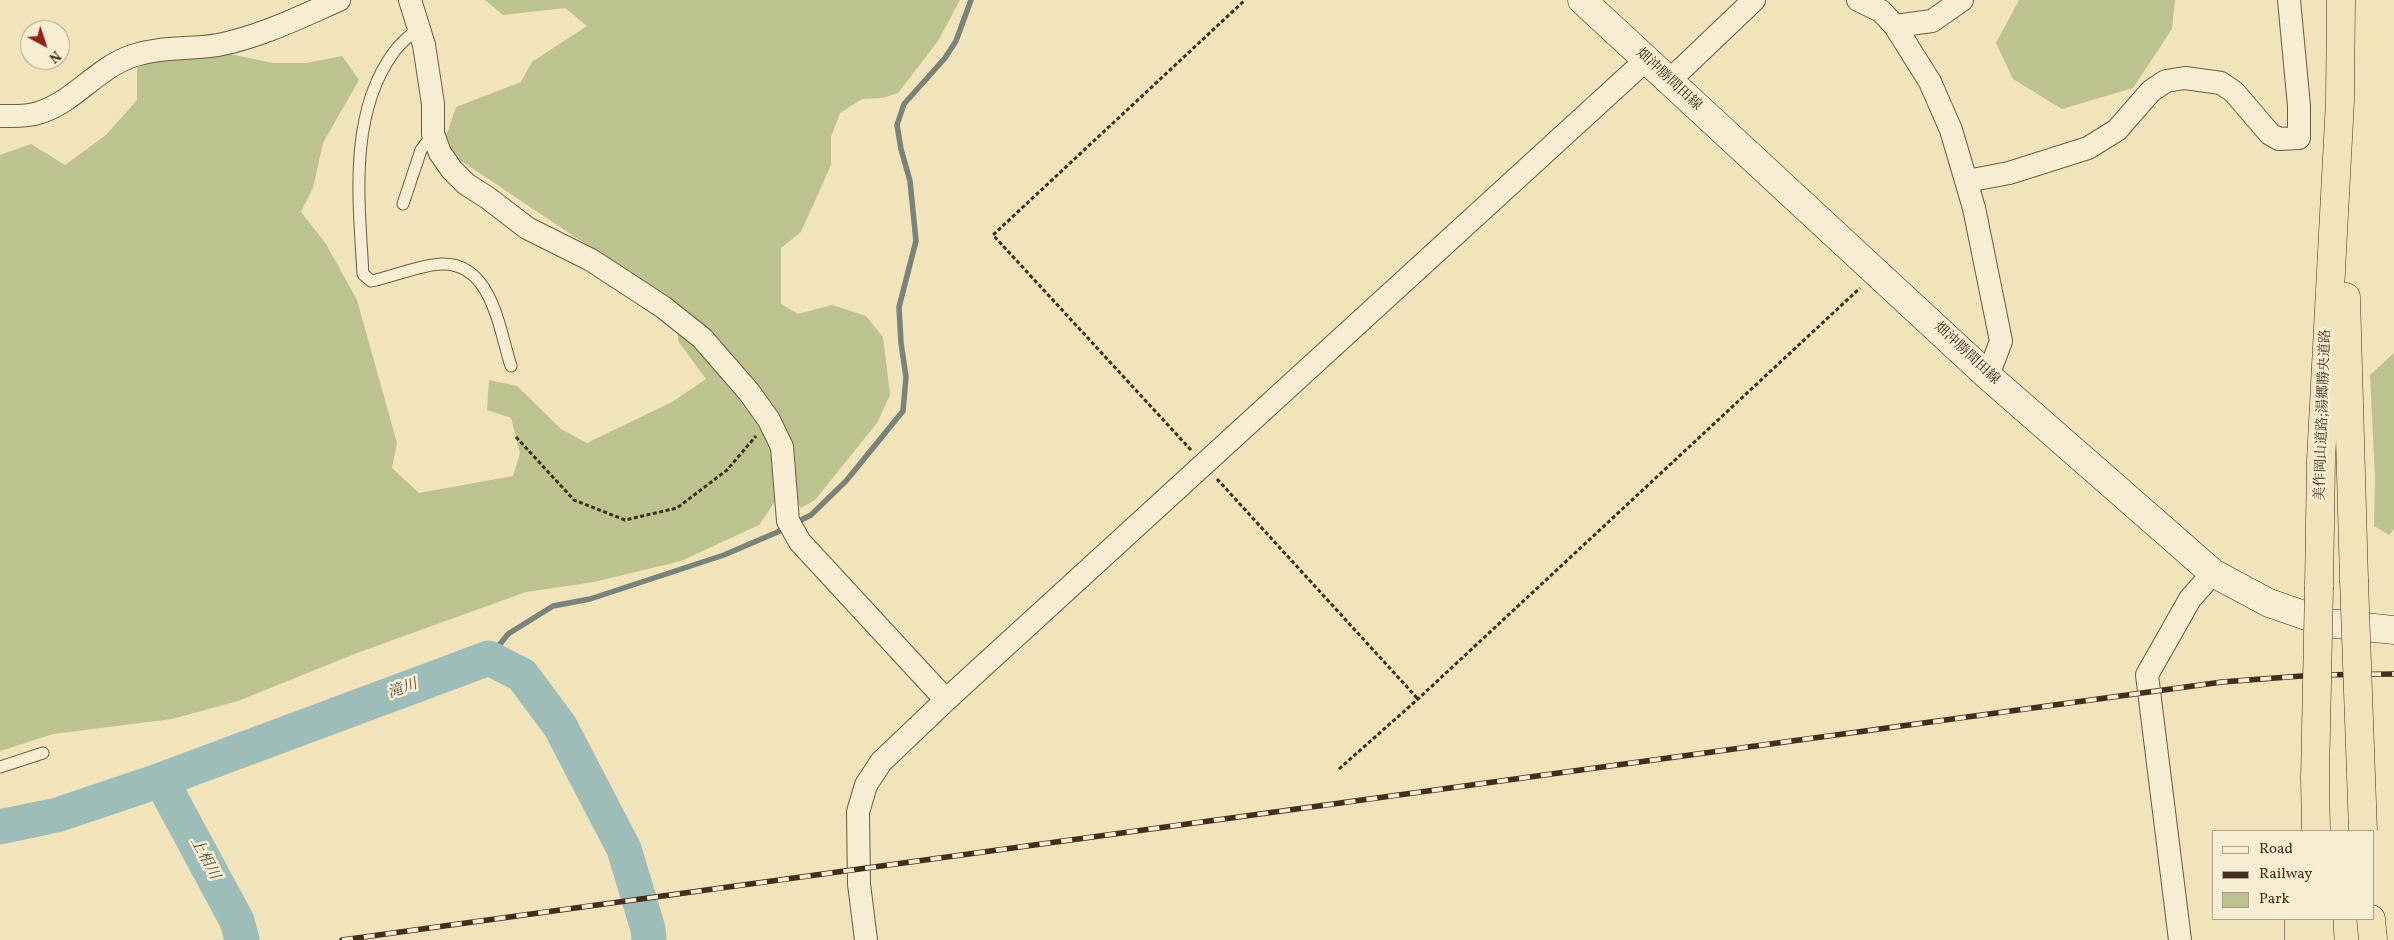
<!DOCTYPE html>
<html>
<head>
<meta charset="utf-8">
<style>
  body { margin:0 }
  #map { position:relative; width:2394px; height:940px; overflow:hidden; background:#f1e3ba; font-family:Vollkorn,serif }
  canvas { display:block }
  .legend { position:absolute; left:2212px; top:830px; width:162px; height:90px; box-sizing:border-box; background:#f6edd2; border:1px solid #aea089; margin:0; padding:6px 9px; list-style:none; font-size:15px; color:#432d1c }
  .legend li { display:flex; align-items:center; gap:10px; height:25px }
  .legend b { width:25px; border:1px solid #aea089 }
  .north { position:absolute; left:20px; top:20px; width:50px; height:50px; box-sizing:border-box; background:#f6edd2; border:1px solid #aea089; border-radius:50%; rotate:140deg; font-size:14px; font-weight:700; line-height:20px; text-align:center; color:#432d1c }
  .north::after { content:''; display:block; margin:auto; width:18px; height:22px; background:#8f2418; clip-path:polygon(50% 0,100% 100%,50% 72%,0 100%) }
</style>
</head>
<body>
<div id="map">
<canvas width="2394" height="940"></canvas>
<ul class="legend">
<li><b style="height:6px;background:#f6edd2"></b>Road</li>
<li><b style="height:6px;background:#432d1c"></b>Railway</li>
<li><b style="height:14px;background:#bcc38e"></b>Park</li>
</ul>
<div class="north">N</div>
</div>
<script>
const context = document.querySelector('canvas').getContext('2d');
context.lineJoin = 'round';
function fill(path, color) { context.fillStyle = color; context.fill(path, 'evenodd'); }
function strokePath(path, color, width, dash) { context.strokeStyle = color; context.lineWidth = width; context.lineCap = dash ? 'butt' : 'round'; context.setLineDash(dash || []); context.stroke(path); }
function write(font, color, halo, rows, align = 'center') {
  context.font = font + ' Vollkorn,"Noto Serif JP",serif'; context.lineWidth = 5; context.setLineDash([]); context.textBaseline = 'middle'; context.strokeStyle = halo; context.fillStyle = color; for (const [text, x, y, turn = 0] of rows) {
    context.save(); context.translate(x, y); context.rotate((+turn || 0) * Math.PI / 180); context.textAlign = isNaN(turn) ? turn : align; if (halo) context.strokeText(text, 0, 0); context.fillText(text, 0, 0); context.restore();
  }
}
const green = new Path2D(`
  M485 0H960L938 41 898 93 883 98 862 99 840 113 831 137V165L801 232 781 248V304L798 314 832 305 866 316 883 337 890 395 877 423 815 500 801 508 792 498 774 503 759 525 681 561 594 582 526 592 357 653 238 701 172 719 53 734 0 751V155L31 144 65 165 106 135 137 100V68L171 53H225L273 63H307L342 56 359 80 323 143 313 188 301 212 326 244 357 300 397 443 392 468 419 493 513 476 520 453 511 418 487 410 489 380 517 386 561 429 587 443 672 402 706 379 678 341V306L442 148 456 107 521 82 532 62 587 26 565 8 503 15Z
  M2019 0H2175L2172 29 2133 88 2062 109 2013 79 1996 43Z
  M2394 353V529L2389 535 2374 526 2375 478 2370 375Z`);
const stream = new Path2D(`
  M795 523 811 515 846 481 903 411 906 377 901 343 899 307 916 241 910 181 901 149 897 125 904 104 945 58 956 41 971 0
  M489 658 508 634 553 606 590 599 724 555 787 528`);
const river = new Path2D(`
  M161 780 237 921 242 940
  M0 827 57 815 161 780 489 658 522 675 560 726 624 849 648 929 649 940`);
const path = new Path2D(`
  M516 437 574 500 625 520 677 508 727 470 756 436
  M1191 450 993 235 1245 0
  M1217 479 1418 699
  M1339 769 1418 699 1860 288`);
const service = new Path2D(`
  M418 28C411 35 400 43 394 52 348 114 359 202 363 274L371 281C391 277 423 264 442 264 492 263 499 329 511 366
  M403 204 421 150 433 134
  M0 767 43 753`);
const minor = new Path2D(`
  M410 0 424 45 433 104V134L440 153 452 170 466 184 488 198 527 228 591 260 663 307 702 338 749 392 769 420 782 447 788 521 800 542 946 700
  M1858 0 1881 11 1895 26 1930 82 1951 130 1974 208 2001 341 1988 376
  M1895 26 1932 21 1962 0
  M1669 81 1754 0
  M0 116C12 116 27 117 38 113 73 103 97 68 132 56 162 46 188 50 218 45 260 37 300 17 339 0
  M1967 181 2009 173 2088 148 2117 130 2151 91 2166 81 2185 78 2221 83 2234 92 2270 134 2279 139 2299 138V106L2289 0
  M866 940 859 884 858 812 866 785 881 762 946 700 1646 60
  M2180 940 2147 675 2190 599 2213 573`);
const secondary = new Path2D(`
  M1582 0 1988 376 2213 573 2269 603 2327 623 2394 630`);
const motorway = new Path2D(`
  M2346 297 2354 580
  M2319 587 2321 460 2340 101 2341 0
  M2319 919 2320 940
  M2371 919 2373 940
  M2299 940V919`);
const rail = new Path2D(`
  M342 940 2222 682 2315 675 2394 674`);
const motorwayBridge = new Path2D(`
  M2354 580 2363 831
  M2316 831 2315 778 2319 587`);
const streetNames = [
  ["畑沖勝間田線",1668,80,43],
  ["畑沖勝間田線",1966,354,43],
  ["美作岡山道路;湯郷勝央道路",2324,415,-88]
];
const waterNames = [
  ["滝川",403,690,-20],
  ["上相川",204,859,62]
];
fill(green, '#bcc38e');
strokePath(stream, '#7a837a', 5.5);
strokePath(river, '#9ebcb8', 35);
strokePath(service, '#6e5a44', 13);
strokePath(minor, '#6e5a44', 24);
strokePath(secondary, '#432d1c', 29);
strokePath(motorway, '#432d1c', 29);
strokePath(path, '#432d1c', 3, [4, 2.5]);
strokePath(service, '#f6edd2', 11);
strokePath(minor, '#f6edd2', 22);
strokePath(secondary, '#f6edd2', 28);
strokePath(motorway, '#f1e3ba', 28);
strokePath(rail, '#432d1c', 5.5);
strokePath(rail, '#f6edd2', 4, [11]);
strokePath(motorwayBridge, '#432d1c', 29, []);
strokePath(motorwayBridge, '#f1e3ba', 28);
write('14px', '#432d1c', '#f6edd2', streetNames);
write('italic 15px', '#5a5143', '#f6edd2', waterNames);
</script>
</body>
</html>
